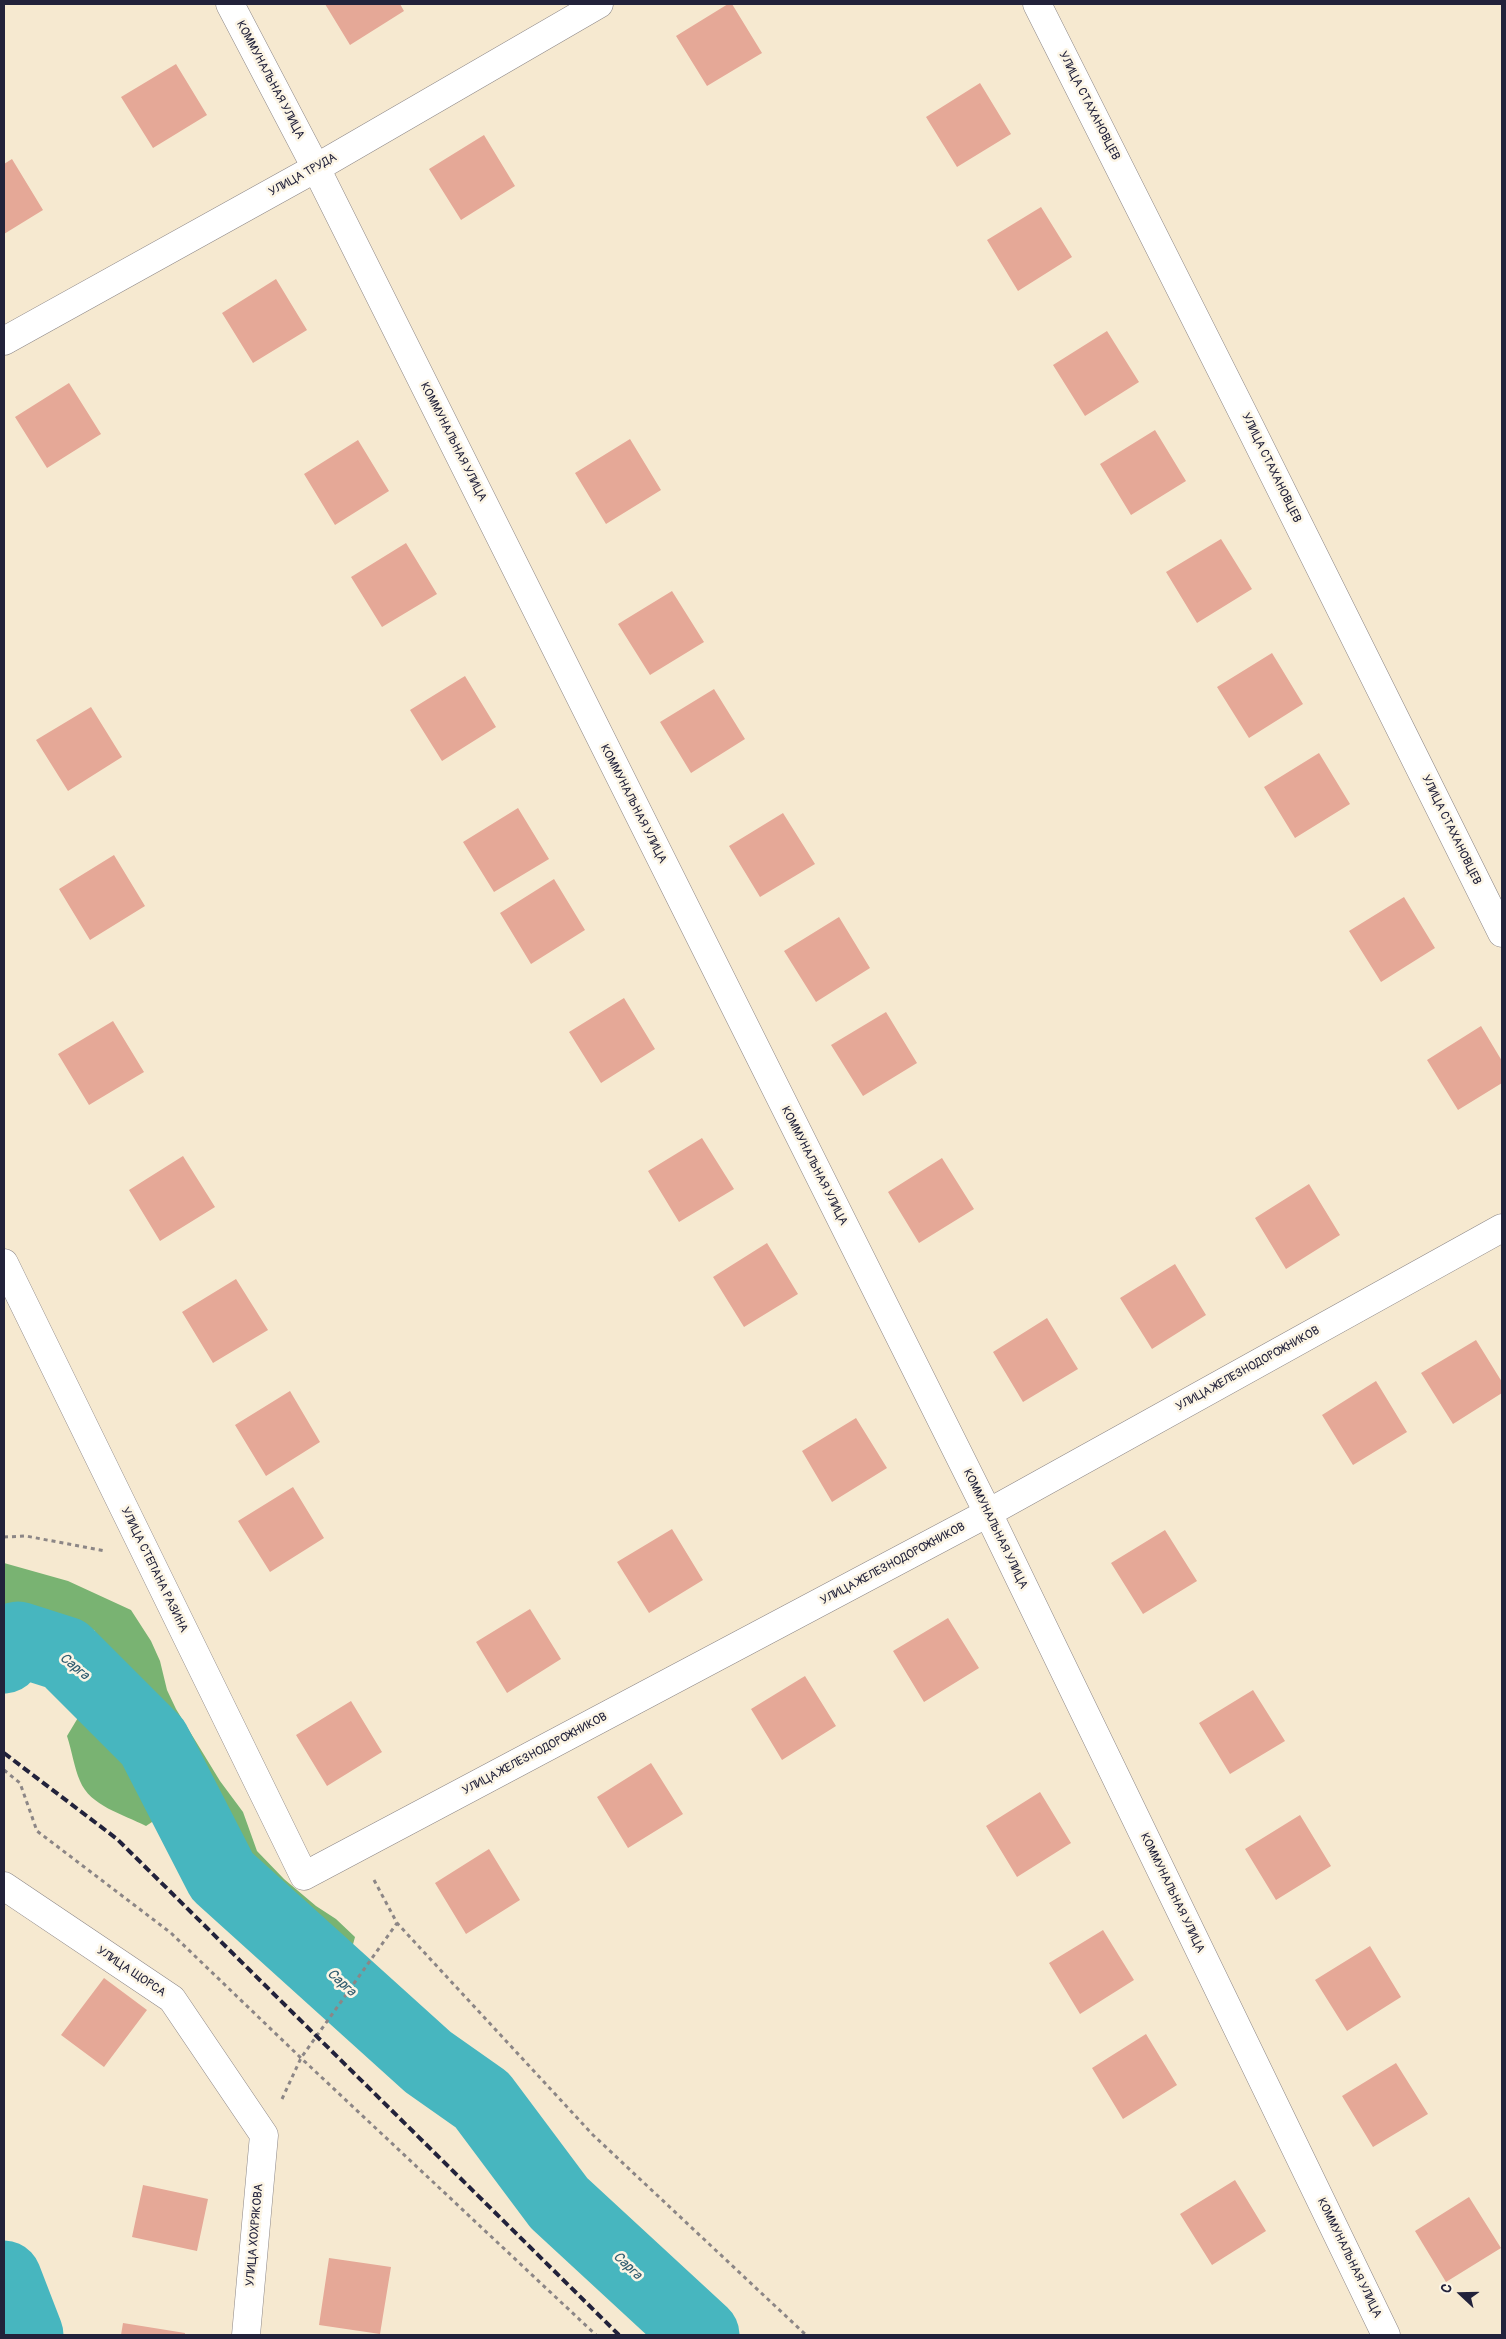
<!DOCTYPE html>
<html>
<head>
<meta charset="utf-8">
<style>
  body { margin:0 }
  #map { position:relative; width:1506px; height:2339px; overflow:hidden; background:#f6e9d0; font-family:Pangolin,sans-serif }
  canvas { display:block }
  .frame { position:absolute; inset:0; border:5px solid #22223b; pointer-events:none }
  .north { position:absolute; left:1436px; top:2269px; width:50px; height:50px; -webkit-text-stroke:4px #fcf5e5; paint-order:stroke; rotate:291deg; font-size:14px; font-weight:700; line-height:20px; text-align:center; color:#22223b }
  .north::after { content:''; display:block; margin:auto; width:18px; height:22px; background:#22223b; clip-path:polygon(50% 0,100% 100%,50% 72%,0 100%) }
</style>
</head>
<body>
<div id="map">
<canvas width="1506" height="2339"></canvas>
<div class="frame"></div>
<div class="north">С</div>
</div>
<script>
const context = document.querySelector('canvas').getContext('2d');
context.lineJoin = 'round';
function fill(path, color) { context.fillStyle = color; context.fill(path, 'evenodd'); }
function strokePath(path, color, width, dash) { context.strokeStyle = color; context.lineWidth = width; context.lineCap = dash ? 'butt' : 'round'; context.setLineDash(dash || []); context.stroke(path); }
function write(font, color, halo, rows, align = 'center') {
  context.font = font + ' Pangolin,sans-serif'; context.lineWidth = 5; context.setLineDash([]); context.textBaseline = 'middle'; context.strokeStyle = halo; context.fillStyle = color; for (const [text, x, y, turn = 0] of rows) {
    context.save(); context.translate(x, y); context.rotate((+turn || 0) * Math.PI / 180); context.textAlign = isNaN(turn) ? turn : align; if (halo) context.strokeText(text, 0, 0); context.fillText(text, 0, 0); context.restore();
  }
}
const forest = new Path2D(`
  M4 1563 68 1581 131 1610 151 1641 160 1661 167 1690 176 1709 220 1781 243 1812 257 1851 284 1879 316 1906 336 1919 355 1937 345 1974 340 1982 316 1986 303 1967 300 1938 288 1935 276 1925H260L245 1913 230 1896 229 1863 225 1851 214 1831 201 1812 185 1803 164 1814 146 1826C123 1814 90 1806 80 1781 74 1767 72 1751 67 1736L85 1706 79 1689 62 1676 36 1666 26 1652 47 1642 97 1662 108 1653 94 1630 74 1629 32 1615 4 1613Z`);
const river = new Path2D(`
  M4 1656 18 1639 65 1654 153 1742 222 1876 428 2062 482 2100 559 2203 702 2335
  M4 2278 26 2335`);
const building = new Path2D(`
  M325 4H400L404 11 350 45Z
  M728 4H732L762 53 707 86 676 36Z
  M176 64 207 115 153 148 121 97Z
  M980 83 1011 134 957 167 926 117Z
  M484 135 515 186 461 220 429 169Z
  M12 159 43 210 4 234V164Z
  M1041 207 1072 257 1018 291 987 240Z
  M276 279 307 330 253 363 222 313Z
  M1107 331 1139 382 1085 416 1053 365Z
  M69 383 101 434 47 468 15 417Z
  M1155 430 1186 481 1131 515 1100 464Z
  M630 439 661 490 606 524 575 473Z
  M358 440 389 491 335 525 304 474Z
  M1221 539 1252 589 1197 623 1166 572Z
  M406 543 437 594 382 627 351 577Z
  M672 591 704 642 650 675 618 624Z
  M1272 653 1303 704 1249 738 1217 687Z
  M465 676 496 727 442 761 410 710Z
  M714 689 745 739 691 773 660 722Z
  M91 707 122 757 68 791 36 740Z
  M1319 753 1350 804 1295 838 1264 787Z
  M518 808 549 859 494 892 463 842Z
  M783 813 815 864 760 897 729 846Z
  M114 855 145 906 90 940 59 889Z
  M554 879 585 930 531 964 500 913Z
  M1404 897 1435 948 1381 982 1349 931Z
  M839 917 870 968 816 1002 784 951Z
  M624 998 655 1049 601 1083 569 1032Z
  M886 1012 917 1063 863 1096 831 1045Z
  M113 1021 144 1072 89 1105 58 1054Z
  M1481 1026 1502 1061V1083L1458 1110 1427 1060Z
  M702 1138 734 1189 679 1222 648 1171Z
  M183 1156 215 1207 160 1241 129 1190Z
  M942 1158 974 1209 919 1243 888 1192Z
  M1309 1184 1340 1235 1286 1269 1255 1218Z
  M767 1243 798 1294 744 1327 713 1277Z
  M1175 1264 1206 1315 1152 1349 1120 1298Z
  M236 1279 268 1330 213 1363 182 1312Z
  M1047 1318 1078 1369 1023 1402 993 1352Z
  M1476 1340 1502 1382V1393L1453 1424 1421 1373Z
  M1376 1381 1407 1432 1353 1465 1322 1415Z
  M290 1391 320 1442 266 1476 235 1425Z
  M856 1418 887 1468 832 1502 802 1451Z
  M293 1487 324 1538 270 1572 238 1521Z
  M672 1529 703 1580 649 1613 617 1562Z
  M1165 1530 1197 1581 1143 1614 1111 1563Z
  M530 1609 561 1659 507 1693 476 1642Z
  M948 1618 979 1668 924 1702 893 1651Z
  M805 1676 836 1726 782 1760 751 1709Z
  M1253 1690 1285 1741 1230 1774 1199 1723Z
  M351 1701 382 1752 327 1786 296 1735Z
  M651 1763 683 1814 628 1848 597 1797Z
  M1040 1792 1071 1843 1017 1877 986 1826Z
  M1300 1815 1331 1866 1276 1900 1245 1849Z
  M489 1849 520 1900 466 1934 435 1883Z
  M1103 1930 1134 1980 1080 2014 1049 1963Z
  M1370 1946 1401 1997 1347 2031 1315 1980Z
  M104 1978 147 2010 104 2067 61 2035Z
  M1146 2034 1177 2085 1123 2119 1092 2068Z
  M1396 2063 1428 2114 1373 2147 1342 2096Z
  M1235 2180 1266 2231 1212 2265 1180 2214Z
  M143 2185 208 2199 197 2251 132 2237Z
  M1469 2197 1501 2248 1446 2282 1415 2231Z
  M329 2258 391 2267 380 2334 319 2325Z
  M123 2323 185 2333V2335H121Z`);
const path = new Path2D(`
  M4 1537 26 1536 105 1551
  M4 1770 20 1783 37 1831 171 1933 301 2058 596 2335
  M374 1880 397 1923 593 2135 806 2335
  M282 2099 301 2058 397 1923`);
const minor = new Path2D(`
  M230 4 316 168 988 1513 1386 2335
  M1037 4 1250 427 1502 933
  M4 1263 304 1876 988 1513 1502 1228
  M4 1886 172 1999 264 2135 246 2335`);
const tertiary = new Path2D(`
  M4 341 316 168 599 4`);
const rail = new Path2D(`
  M4 1753 117 1839 619 2335`);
const streetNames = [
  ["КОММУНАЛЬНАЯ УЛИЦА",270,80,62],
  ["УЛИЦА СТАХАНОВЦЕВ",1089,106,63],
  ["УЛИЦА ТРУДА",303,175,-29],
  ["КОММУНАЛЬНАЯ УЛИЦА",453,442,63],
  ["УЛИЦА СТАХАНОВЦЕВ",1271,468,64],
  ["КОММУНАЛЬНАЯ УЛИЦА",633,804,63],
  ["УЛИЦА СТАХАНОВЦЕВ",1451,830,64],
  ["КОММУНАЛЬНАЯ УЛИЦА",814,1166,63],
  ["УЛИЦА ЖЕЛЕЗНОДОРОЖНИКОВ",1248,1369,-29],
  ["КОММУНАЛЬНАЯ УЛИЦА",995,1529,64],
  ["УЛИЦА ЖЕЛЕЗНОДОРОЖНИКОВ",893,1564,-28],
  ["УЛИЦА СТЕПАНА РАЗИНА",154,1570,64],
  ["УЛИЦА ЖЕЛЕЗНОДОРОЖНИКОВ",535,1754,-28],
  ["КОММУНАЛЬНАЯ УЛИЦА",1172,1893,64],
  ["УЛИЦА ЩОРСА",131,1972,34],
  ["УЛИЦА ХОХРЯКОВА",255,2235,-85],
  ["КОММУНАЛЬНАЯ УЛИЦА",1349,2258,64]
];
const waterNames = [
  ["Сарга",74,1667,40],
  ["Сарга",341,1983,42],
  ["Сарга",627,2266,43]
];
fill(forest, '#79b372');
strokePath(river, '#47b6bf', 75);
fill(building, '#e5a897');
strokePath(minor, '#8c8686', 29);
strokePath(tertiary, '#8c8686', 29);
strokePath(path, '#8c8686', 3, [4, 4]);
strokePath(minor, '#fff', 28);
strokePath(tertiary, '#fff', 28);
strokePath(rail, '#22223b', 4, [8, 4]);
write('12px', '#22223b', '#fcf5e5', streetNames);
write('italic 14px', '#315d70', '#fcf5e5', waterNames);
</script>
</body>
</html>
